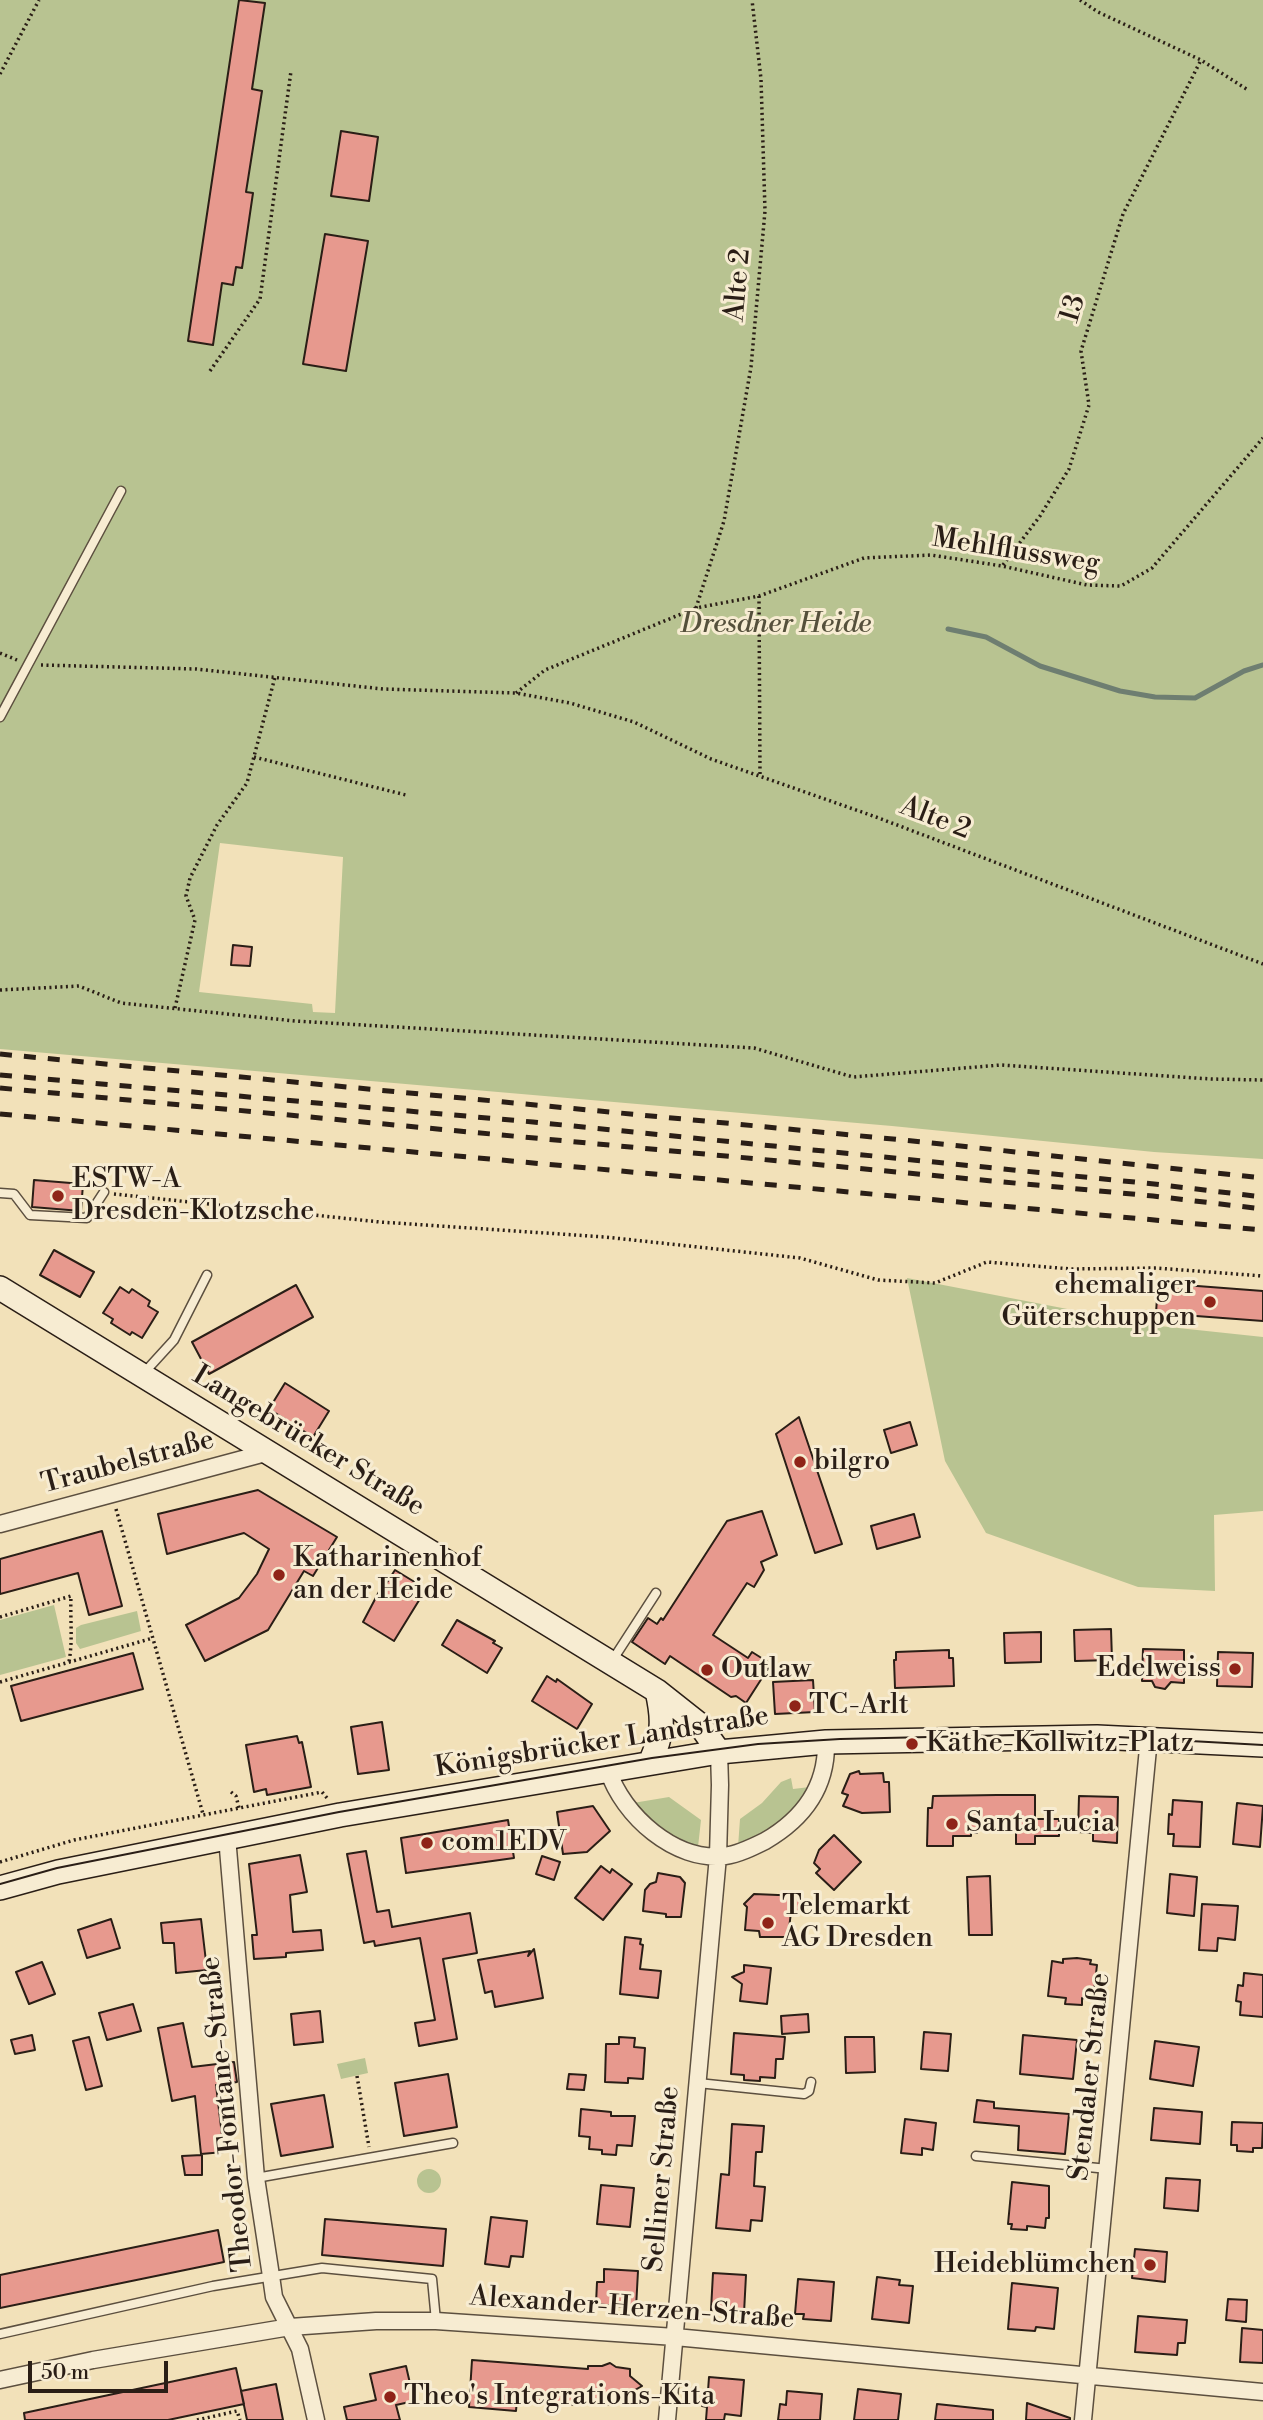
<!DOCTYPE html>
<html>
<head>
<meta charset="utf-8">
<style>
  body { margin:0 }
  #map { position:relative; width:1263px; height:2420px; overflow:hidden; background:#f2e1b9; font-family:"Libre Bodoni",serif }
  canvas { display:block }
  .scale { position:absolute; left:28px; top:2361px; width:140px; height:32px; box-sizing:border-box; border:4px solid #2a1e16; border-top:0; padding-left:9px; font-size:21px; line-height:24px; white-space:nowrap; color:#2a1e16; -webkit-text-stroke:5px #f7ecd2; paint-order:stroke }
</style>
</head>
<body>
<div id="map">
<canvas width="1263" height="2420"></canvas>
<div class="scale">50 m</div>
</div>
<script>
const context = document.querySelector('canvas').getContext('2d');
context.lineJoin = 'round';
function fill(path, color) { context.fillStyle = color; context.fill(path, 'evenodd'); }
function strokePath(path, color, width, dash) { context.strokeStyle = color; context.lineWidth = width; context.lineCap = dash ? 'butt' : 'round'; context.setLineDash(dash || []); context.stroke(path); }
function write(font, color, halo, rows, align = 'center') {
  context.font = font + ' "Libre Bodoni",serif'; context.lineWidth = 6; context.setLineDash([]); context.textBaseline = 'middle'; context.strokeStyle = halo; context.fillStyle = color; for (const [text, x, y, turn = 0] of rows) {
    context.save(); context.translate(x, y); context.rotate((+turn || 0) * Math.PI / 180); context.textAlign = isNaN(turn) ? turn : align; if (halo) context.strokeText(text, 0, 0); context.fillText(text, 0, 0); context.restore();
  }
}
const green = new Path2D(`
  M0 0H1263V1159L1154 1152 892 1126 0 1049ZM220 843 343 857 335 1013 313 1012 312 1004 199 992Z
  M907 1278 1150 1325 1263 1337V1511L1214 1515 1215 1591 1138 1587 986 1533 945 1461Z
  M54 1605 66 1657 0 1675V1620Z
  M137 1611 141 1631 80 1649 76 1643V1628L81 1625Z
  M791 1778 793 1789 810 1787 782 1826 738 1847 740 1819 762 1803 781 1782Z
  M669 1797 701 1820 698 1847C666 1838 654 1828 633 1803Z
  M365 2058 368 2073 341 2079 337 2064Z
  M417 2181a12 12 0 1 1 24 0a12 12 0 1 1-24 0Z`);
const stream = new Path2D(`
  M948 629 986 637 1040 666 1120 691 1155 697 1195 698 1244 671 1263 665`);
const building = new Path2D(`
  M239 0 265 3 252 89 262 91 246 192 253 193 242 268 236 267 233 285 222 283 213 345 188 341Z
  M341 131 378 137 369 201 331 196Z
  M325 234 368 241 346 371 303 364Z
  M233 945 252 947 250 966 231 965Z
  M34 1180 83 1184 81 1211 32 1207Z
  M54 1250 94 1272 80 1297 40 1275Z
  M1158 1283 1263 1291V1321L1156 1313Z
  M296 1285 313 1317 209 1374 192 1342Z
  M120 1287 129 1293 132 1289 150 1301 148 1306 158 1312 142 1338 132 1332 130 1335 111 1323 113 1319 103 1313Z
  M285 1383 329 1411 313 1437 269 1409Z
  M799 1417 842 1544 815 1553 776 1434Z
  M910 1422 917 1445 891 1453 884 1430Z
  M258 1490 337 1537 313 1576 304 1571 268 1630 205 1661 186 1625 239 1598 257 1574 269 1549 244 1533 167 1554 158 1514Z
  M762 1511 777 1555 761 1562 764 1570 754 1587 747 1583 713 1635 748 1658 752 1652 771 1664 746 1703 736 1696 731 1697 670 1656 665 1664 632 1642 648 1618 657 1624 661 1618 663 1620 727 1521Z
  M914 1514 920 1537 877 1549 871 1526Z
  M102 1531 122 1606 89 1615 78 1573 0 1594V1559Z
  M395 1570 426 1589 394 1641 363 1622 382 1586 384 1587Z
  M457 1620 495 1641 493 1643 502 1648 487 1673 442 1645Z
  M1111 1629 1112 1660 1075 1661 1074 1630Z
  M1041 1632V1662L1005 1663 1004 1633Z
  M1143 1649 1184 1650V1683L1171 1682 1165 1689 1155 1687 1152 1681H1142Z
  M949 1650V1658H953L954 1686 895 1688 894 1660H896V1652Z
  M1218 1652 1253 1653 1252 1687 1217 1686Z
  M133 1653 143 1689 21 1721 11 1686Z
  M547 1676 556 1682 557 1679 592 1704 577 1729 532 1701Z
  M813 1680 815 1712 775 1714 773 1682Z
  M382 1722 389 1770 358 1774 351 1727Z
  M297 1736 299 1743 302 1742 311 1787 267 1795 266 1789 254 1792 246 1745Z
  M859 1771 860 1774 883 1773 884 1782H889L890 1812 862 1813 843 1806 848 1795 842 1793 850 1774Z
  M997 1795H1035V1819H1059V1836H1035V1844H1016V1830H977V1833H971V1836H953V1846H927L928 1808H932L933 1796Z
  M1079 1796 1118 1797 1117 1843 1093 1841V1833L1078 1832Z
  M1173 1800 1202 1802 1200 1847 1173 1846 1174 1834H1168L1169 1814 1172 1815Z
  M1237 1803 1263 1806 1260 1847 1233 1844Z
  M593 1806 610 1831 587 1852 563 1854 557 1812Z
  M508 1820 514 1858 406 1873 401 1838Z
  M834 1835 861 1862 834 1890 816 1873 820 1869 814 1863 819 1850Z
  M366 1851 377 1912 389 1910 392 1927 470 1913 477 1953 443 1959 457 2039 419 2046 415 2023 435 2020 420 1938 375 1946 374 1941 364 1943 347 1854Z
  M300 1855 307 1892 290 1895 293 1932 321 1930 323 1950 286 1953V1957L254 1959 252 1935H257L249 1864Z
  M542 1856 560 1862 554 1880 536 1874Z
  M601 1866 610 1873 612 1869 632 1884 603 1920 575 1898Z
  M658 1873 680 1877 685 1883 681 1917H666V1914L643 1911 645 1890 650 1884 656 1882Z
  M1170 1874 1197 1877 1194 1916 1167 1913Z
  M990 1876 992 1935H969L967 1877Z
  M754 1894 802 1896 801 1913 791 1912 788 1937H760L759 1931 745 1930 747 1907 744 1904Z
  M1202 1904 1238 1906 1235 1940 1218 1938 1217 1951 1199 1950Z
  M111 1919 120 1948 87 1958 78 1930Z
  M201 1919 207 1970 176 1973 174 1943H163L161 1923Z
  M625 1937 641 1939 640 1944 643 1945 640 1969 661 1971 658 1998 620 1994Z
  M534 1949 543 1998 495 2007 492 1991 485 1993 478 1960 530 1951 528 1956Z
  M1077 1958 1091 1960 1090 1964 1097 1965 1093 1999 1082 1998V2005L1065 2004 1066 1998 1048 1996 1052 1961 1063 1963V1959Z
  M42 1962 55 1994 29 2004 16 1972Z
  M744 1965 771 1968 767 2004 740 2001 742 1984 732 1977 744 1972Z
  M1244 1973 1263 1975V2017L1240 2015 1241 2002 1236 2001 1238 1985 1243 1986Z
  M133 2004 141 2031 107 2040 99 2013Z
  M320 2011 323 2042 294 2045 291 2014Z
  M808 2014 809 2032 782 2034 781 2016Z
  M183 2023 192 2067 234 2062 237 2082 216 2085 224 2152 201 2154 195 2096 172 2101 158 2028Z
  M924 2032 951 2034 948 2071 921 2069Z
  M734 2033 785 2037 783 2059H776L775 2078 760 2077V2081L744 2080V2075L731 2074Z
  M32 2035 35 2050 15 2054 11 2040Z
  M1023 2035 1077 2040 1073 2079 1020 2074Z
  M89 2037 102 2086 86 2090 73 2041Z
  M619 2037 635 2038 634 2047 645 2048 643 2079 628 2078V2083L605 2082 606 2044H619Z
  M845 2037H874L875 2072 846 2073Z
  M1155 2041 1199 2047 1193 2086 1150 2079Z
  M448 2074 457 2127 404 2136 395 2083Z
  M569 2074 586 2075 584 2090 567 2089Z
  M324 2095 333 2147 281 2156 271 2104Z
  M977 2100 994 2102V2108L1069 2114 1065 2154 1018 2150 1019 2126 974 2122Z
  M1154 2108 1202 2112 1200 2144 1151 2140Z
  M581 2109 611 2112V2116H635L632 2146 617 2145 616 2155 602 2154V2150L589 2149 590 2137 579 2136Z
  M905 2119 936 2123 933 2150 922 2148V2155L901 2153Z
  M1232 2122 1263 2123 1262 2148H1253V2152L1237 2151V2145H1231Z
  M732 2124 764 2126 762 2152H756L754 2186 765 2187 762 2221 751 2220 750 2231 716 2228 721 2174 729 2175Z
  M202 2155V2175H185L182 2156Z
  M1166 2178 1200 2180 1198 2211 1164 2208Z
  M1012 2182 1049 2186V2218H1046L1045 2228 1027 2226V2230L1011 2229 1012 2224H1008Z
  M601 2185 634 2188 630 2227 597 2224Z
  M491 2217 527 2221 523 2257 511 2256 509 2267 485 2264Z
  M325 2219 446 2229 443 2266 322 2255Z
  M218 2230 224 2262 0 2308V2275Z
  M1135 2249 1167 2252 1165 2282 1132 2278Z
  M604 2269 638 2271 636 2308 596 2304 597 2282H604Z
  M713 2273 746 2275 744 2313 711 2310Z
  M877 2277 900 2280 899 2285 913 2286 909 2323 872 2319Z
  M798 2279 834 2282 831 2321 803 2319 804 2314H795Z
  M1012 2283 1058 2288 1054 2329 1036 2327 1035 2331 1008 2329Z
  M1228 2299 1247 2300 1246 2322 1226 2320Z
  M1138 2316 1187 2320 1185 2343H1178L1177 2355 1135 2352Z
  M1242 2328 1263 2330V2363L1240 2362Z
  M472 2360 588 2369V2366H602L610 2363 616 2367 630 2369V2376L642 2386 628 2394V2400L614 2399V2405L574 2401V2405L517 2399 516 2411 469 2407Z
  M406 2366 414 2401 396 2405 400 2420H347L344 2407 376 2400 370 2374Z
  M236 2368 244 2404 168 2420H25L24 2413Z
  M709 2377 744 2380 741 2416 725 2414 724 2420H706L707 2407 702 2406 704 2391H708Z
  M276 2384 283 2420H247L241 2391Z
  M858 2389 901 2394 898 2420H854Z
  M787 2391 822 2394 820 2420H778L780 2404 786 2405Z
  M1027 2403 1070 2418V2420H1026Z
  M937 2404 993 2410V2420H935Z`);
const path = new Path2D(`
  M1080 0 1098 12 1201 60 1248 90
  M0 74 39 0
  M210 371 260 299 291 71
  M1003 565 1040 516 1069 469 1089 405 1081 351 1123 214 1201 60
  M759 596 760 774
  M696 608 724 521 751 367 765 211 761 79 752 0
  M0 653 17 660
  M41 665 196 669 383 689 516 693 570 703 634 722 711 759 876 817 1263 964
  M516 693 545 670 696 608 759 596 864 558 931 555 1002 566 1087 585 1121 586 1152 568 1263 438
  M254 757 406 795
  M0 990 79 986 121 1003 295 1021 754 1048 853 1077 1001 1065 1211 1079 1263 1080
  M175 1008 195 920 186 896 190 878 217 825 247 783 275 677
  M114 1194 380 1222 605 1237 800 1258 878 1280 935 1283 987 1262 1071 1269 1156 1268 1263 1276
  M116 1509 203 1814
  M0 1617 71 1596C70 1618 73 1640 69 1662
  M0 1682 153 1638
  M231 1792 236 1796 239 1808
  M0 1862 74 1840 322 1792 327 1798
  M357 2076 369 2147
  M197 2420 237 2411 240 2420`);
const service = new Path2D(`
  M0 717 121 491
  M0 1193 14 1194 30 1215 87 1218 104 1192
  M143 1374 174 1340 207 1275
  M612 1661 656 1593
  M698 2083 804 2094 809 2091 811 2082
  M976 2156 1108 2169
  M256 2178 453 2143
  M0 2334 213 2286 322 2268 432 2279 436 2321`);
const minor = new Path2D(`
  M0 1524 269 1452
  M608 1770C623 1816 675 1862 725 1856 739 1854 753 1847 765 1841 803 1819 827 1787 826 1742
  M227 1837 256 2178 271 2276 274 2297 300 2349 316 2420
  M0 2380 93 2360 290 2327 376 2321H436L675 2337 1263 2392
  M667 2420 718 1856 720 1785 719 1752
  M1083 2420 1149 1738`);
const secondary = new Path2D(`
  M0 1288 657 1691 700 1725 719 1752
  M650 1763C663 1733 664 1722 657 1691
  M0 1888 58 1872 340 1815 719 1752 826 1742 1097 1737 1263 1745`);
const tram = new Path2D(`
  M0 1884 57 1868 339 1812 652 1758 758 1744 840 1739 1063 1734 1263 1745`);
const rail = new Path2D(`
  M0 1054 893 1139 1263 1178
  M0 1075 533 1122 1154 1184 1263 1197
  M0 1088 1153 1196 1263 1209
  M0 1114 1263 1230`);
const markers = [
  [58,1196,7,"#8f2418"],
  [1210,1302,7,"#8f2418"],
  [800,1462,7,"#8f2418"],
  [279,1575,7,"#8f2418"],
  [1235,1669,7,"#8f2418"],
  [707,1670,7,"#8f2418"],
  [795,1706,7,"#8f2418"],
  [912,1744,7,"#8f2418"],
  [952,1824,7,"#8f2418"],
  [427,1843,7,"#8f2418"],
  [768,1923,7,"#8f2418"],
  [1150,2265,7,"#8f2418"],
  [390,2397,7,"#8f2418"]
];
const streetNames = [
  ["Alte 2",739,285,-85],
  ["13",1074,309,-73],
  ["Mehlflussweg",1016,552,9],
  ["Alte 2",935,819,21],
  ["Langebrücker Straße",308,1442,31],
  ["Traubelstraße",128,1463,-15],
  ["Königsbrücker Landstraße",602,1743,-9],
  ["Stendaler Straße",1091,2077,-84],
  ["Theodor-Fontane-Straße",228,2114,-96],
  ["Selliner Straße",663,2179,-85],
  ["Alexander-Herzen-Straße",632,2309,4]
];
const parkNames = [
  ["Dresdner Heide",776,625]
];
const poiNames = [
  ["ESTW-A",72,1180],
  ["Dresden-Klotzsche",72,1212],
  ["ehemaliger",1196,1286,"right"],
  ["Güterschuppen",1196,1318,"right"],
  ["bilgro",814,1462],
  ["Katharinenhof",293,1559],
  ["an der Heide",293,1591],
  ["Edelweiss",1221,1669,"right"],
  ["Outlaw",721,1670],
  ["TC-Arlt",809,1706],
  ["Käthe-Kollwitz-Platz",926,1744],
  ["Santa Lucia",966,1824],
  ["com1EDV",441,1843],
  ["Telemarkt",782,1907],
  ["AG Dresden",782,1939],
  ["Heideblümchen",1136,2265,"right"],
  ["Theo's Integrations-Kita",404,2397]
];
fill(green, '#b8c391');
strokePath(stream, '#6e7e71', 5);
fill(building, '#e7998e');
strokePath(building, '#2a1e16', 2);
strokePath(service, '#5c4f3f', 11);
strokePath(minor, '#5c4f3f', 19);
strokePath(secondary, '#2a1e16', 26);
strokePath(path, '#2a1e16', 3.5, [2, 3.5]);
strokePath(service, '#f7ecd2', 8);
strokePath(minor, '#f7ecd2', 16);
strokePath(secondary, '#f7ecd2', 23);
strokePath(tram, '#2a1e16', 2);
strokePath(rail, '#2a1e16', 5, [12, 12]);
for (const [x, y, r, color] of markers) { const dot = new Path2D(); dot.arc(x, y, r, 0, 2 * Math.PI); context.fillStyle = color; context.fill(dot); strokePath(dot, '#f7ecd2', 2.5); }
write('28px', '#2a1e16', '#f7ecd2', streetNames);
write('italic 28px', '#55503b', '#f7ecd2', parkNames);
write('28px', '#2a1e16', '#f7ecd2', poiNames, 'left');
</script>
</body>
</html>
